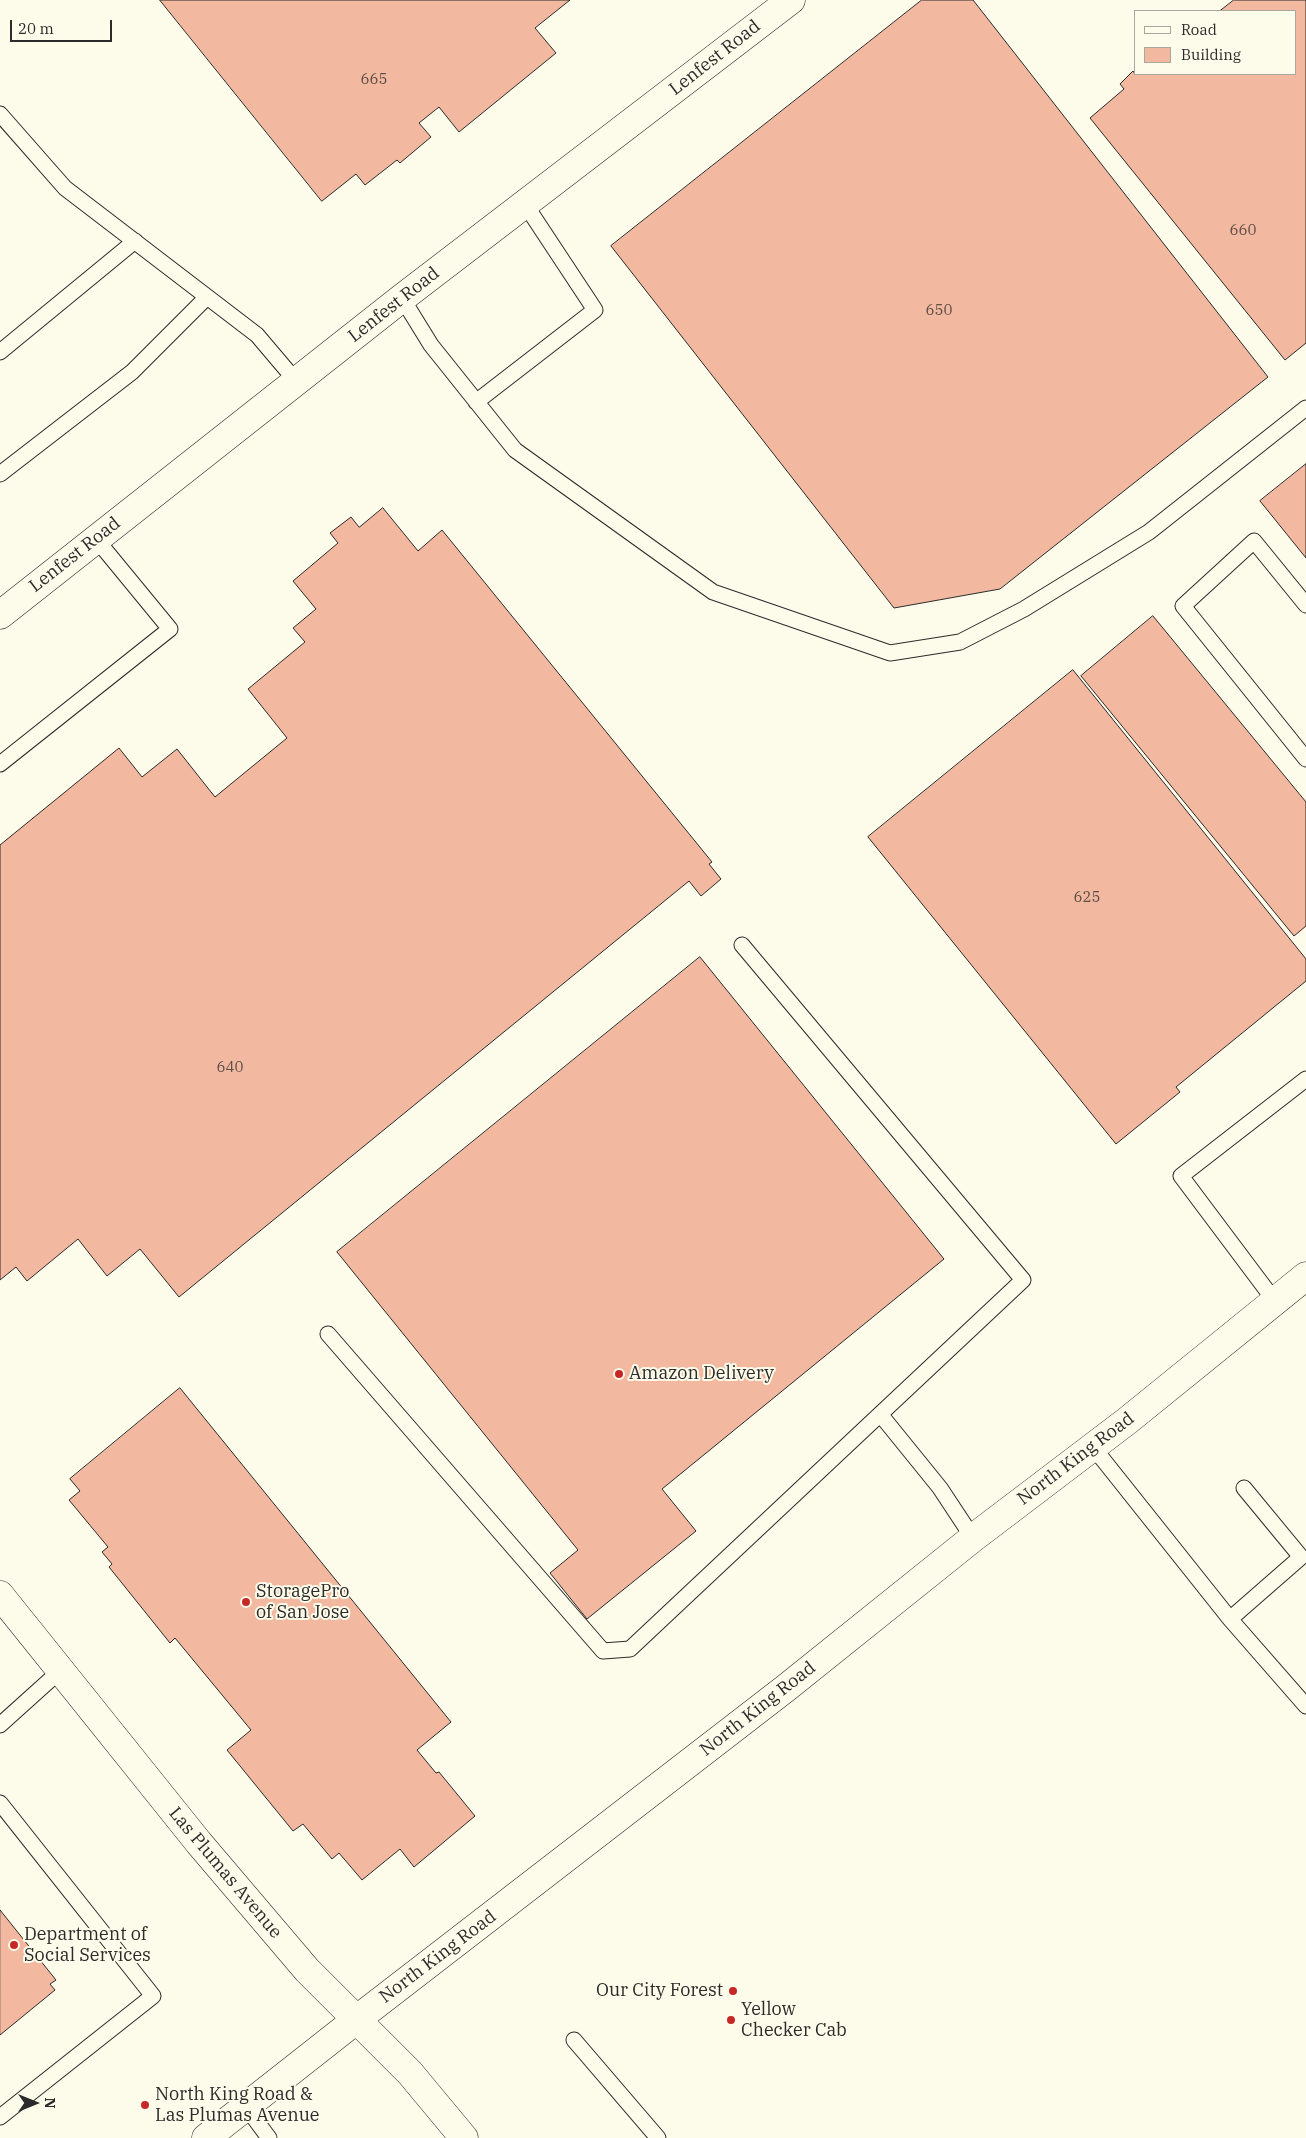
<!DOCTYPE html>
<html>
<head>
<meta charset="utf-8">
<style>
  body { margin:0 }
  #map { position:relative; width:1306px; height:2138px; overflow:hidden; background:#fdfbea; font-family:"IBM Plex Serif",serif }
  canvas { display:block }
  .legend { position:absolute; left:1134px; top:10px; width:162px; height:65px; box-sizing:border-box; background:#fdfbea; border:1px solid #a9a89e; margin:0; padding:6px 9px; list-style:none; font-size:15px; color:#2b2b2b }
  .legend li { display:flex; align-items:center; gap:10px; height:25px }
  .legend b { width:25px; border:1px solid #a9a89e }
  .north { position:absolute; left:10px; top:2078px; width:50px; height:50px; -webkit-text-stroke:4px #fdfbea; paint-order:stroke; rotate:90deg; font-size:14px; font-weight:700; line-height:20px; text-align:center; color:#2b2b2b }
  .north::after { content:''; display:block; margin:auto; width:18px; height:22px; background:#2b2b2b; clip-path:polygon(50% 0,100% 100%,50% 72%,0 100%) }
  .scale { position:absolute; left:10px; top:20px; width:102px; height:22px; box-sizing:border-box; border:2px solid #2b2b2b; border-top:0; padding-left:6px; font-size:15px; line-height:18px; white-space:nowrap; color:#2b2b2b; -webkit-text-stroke:4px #fdfbea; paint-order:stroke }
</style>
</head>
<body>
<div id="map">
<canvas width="1306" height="2138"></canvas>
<ul class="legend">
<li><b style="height:6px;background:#fdfbea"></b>Road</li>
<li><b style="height:14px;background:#f2b8a0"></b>Building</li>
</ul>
<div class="north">N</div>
<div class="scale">20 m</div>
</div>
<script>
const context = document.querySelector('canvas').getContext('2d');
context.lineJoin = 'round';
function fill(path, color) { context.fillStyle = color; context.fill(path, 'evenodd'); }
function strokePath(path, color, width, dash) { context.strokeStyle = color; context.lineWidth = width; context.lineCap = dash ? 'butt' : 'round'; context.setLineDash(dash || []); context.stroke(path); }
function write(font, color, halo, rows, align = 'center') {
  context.font = font + ' "IBM Plex Serif",serif'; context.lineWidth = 4; context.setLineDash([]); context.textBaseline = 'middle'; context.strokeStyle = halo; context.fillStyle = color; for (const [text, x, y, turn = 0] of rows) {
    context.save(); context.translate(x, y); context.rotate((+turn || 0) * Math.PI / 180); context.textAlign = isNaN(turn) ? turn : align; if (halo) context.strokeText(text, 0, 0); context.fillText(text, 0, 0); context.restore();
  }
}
const building = new Path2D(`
  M160 0H570L535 28 556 53 459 132 439 107 419 123 431 137 400 163 397 160 365 185 356 174 322 201Z
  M922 0H973L1268 377 1000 589 894 608 611 246Z
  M1234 0H1306V343L1285 360 1090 118 1124 89 1120 84 1133 71 1135 74H1295V11H1220Z
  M1306 464V558L1260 501Z
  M383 508 418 551 442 530 712 862 709 864 721 879 701 896 689 881 179 1297 140 1249 107 1276 78 1239 27 1281 16 1267 0 1280V845L119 748 142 777 177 749 215 797 287 738 248 689 305 642 293 628 316 609 293 581 338 543 330 533 351 517 359 527Z
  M1153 616 1306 802V926L1294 936 1081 676Z
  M1073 670 1306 959V981L1176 1087 1180 1092 1116 1144 868 837Z
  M700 957 944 1259 662 1489 696 1531 587 1619 550 1573 578 1550 337 1252Z
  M180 1388 451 1722 417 1750 436 1773 439 1772 475 1816 414 1867 400 1849 362 1880 339 1853 332 1859 303 1824 293 1831 227 1750 251 1730 175 1638 170 1643 109 1567 112 1564 102 1552 108 1547 69 1500 80 1491 70 1479Z
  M0 1910 56 1980 50 1984 55 1990 0 2035Z`);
const lane = new Path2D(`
  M0 114 65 188 257 335 296 381
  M402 298 431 345 515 450 713 592 890 653 960 642 1024 609 1149 532 1306 408
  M0 352 135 241
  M476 402 595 310 525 204
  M0 474 132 372 207 297
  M1306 605 1254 541 1183 606 1306 759
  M0 764 170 629 96 539
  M1274 1300 1181 1176 1306 1079
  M328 1334 603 1651 630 1649 1023 1280 742 945
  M880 1414 940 1488 973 1538
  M1093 1447 1230 1619 1306 1706
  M1230 1619 1301 1557 1244 1488
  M0 1725 61 1670
  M0 1803 153 1996 0 2117
  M574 2040 658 2138
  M246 2107 269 2138`);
const street = new Path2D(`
  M0 615 402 298 791 0`);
const secondary = new Path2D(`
  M0 1595 199 1843 307 1970 410 2073 464 2138
  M206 2138 356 2020 786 1688 973 1538 1127 1421 1306 1276`);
const markers = [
  [619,1374,5,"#c62828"],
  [246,1602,5,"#c62828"],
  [14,1945,5,"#c62828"],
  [733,1991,5,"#c62828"],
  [731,2020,5,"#c62828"],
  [145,2105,5,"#c62828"]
];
const numberNames = [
  ["665",374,80],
  ["660",1243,231],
  ["650",939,311],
  ["625",1087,898],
  ["640",230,1068]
];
const streetNames = [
  ["Lenfest Road",715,58,-38],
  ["Lenfest Road",394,305,-38],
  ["Lenfest Road",75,555,-38],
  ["North King Road",1076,1459,-37],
  ["North King Road",758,1709,-38],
  ["Las Plumas Avenue",225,1873,50],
  ["North King Road",438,1957,-37]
];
const poiNames = [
  ["Amazon Delivery",629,1374],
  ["StoragePro",256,1592],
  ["of San Jose",256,1613],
  ["Department of",24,1935],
  ["Social Services",24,1956],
  ["Our City Forest",723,1991,"right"],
  ["Yellow",741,2010],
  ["Checker Cab",741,2031],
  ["North King Road &",155,2095],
  ["Las Plumas Avenue",155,2116]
];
fill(building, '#f2b8a0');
strokePath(building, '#2b2b2b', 1);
strokePath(lane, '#2b2b2b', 17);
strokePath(street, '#2b2b2b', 29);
strokePath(secondary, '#2b2b2b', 29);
strokePath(lane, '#fdfbea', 15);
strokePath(street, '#fdfbea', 28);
strokePath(secondary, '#fdfbea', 28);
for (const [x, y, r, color] of markers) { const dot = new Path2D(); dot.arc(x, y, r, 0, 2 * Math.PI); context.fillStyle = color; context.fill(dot); strokePath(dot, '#fdfbea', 2); }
write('15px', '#5d4e48', null, numberNames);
write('18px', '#2b2b2b', '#fdfbea', streetNames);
write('18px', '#2b2b2b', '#fdfbea', poiNames, 'left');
</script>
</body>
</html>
